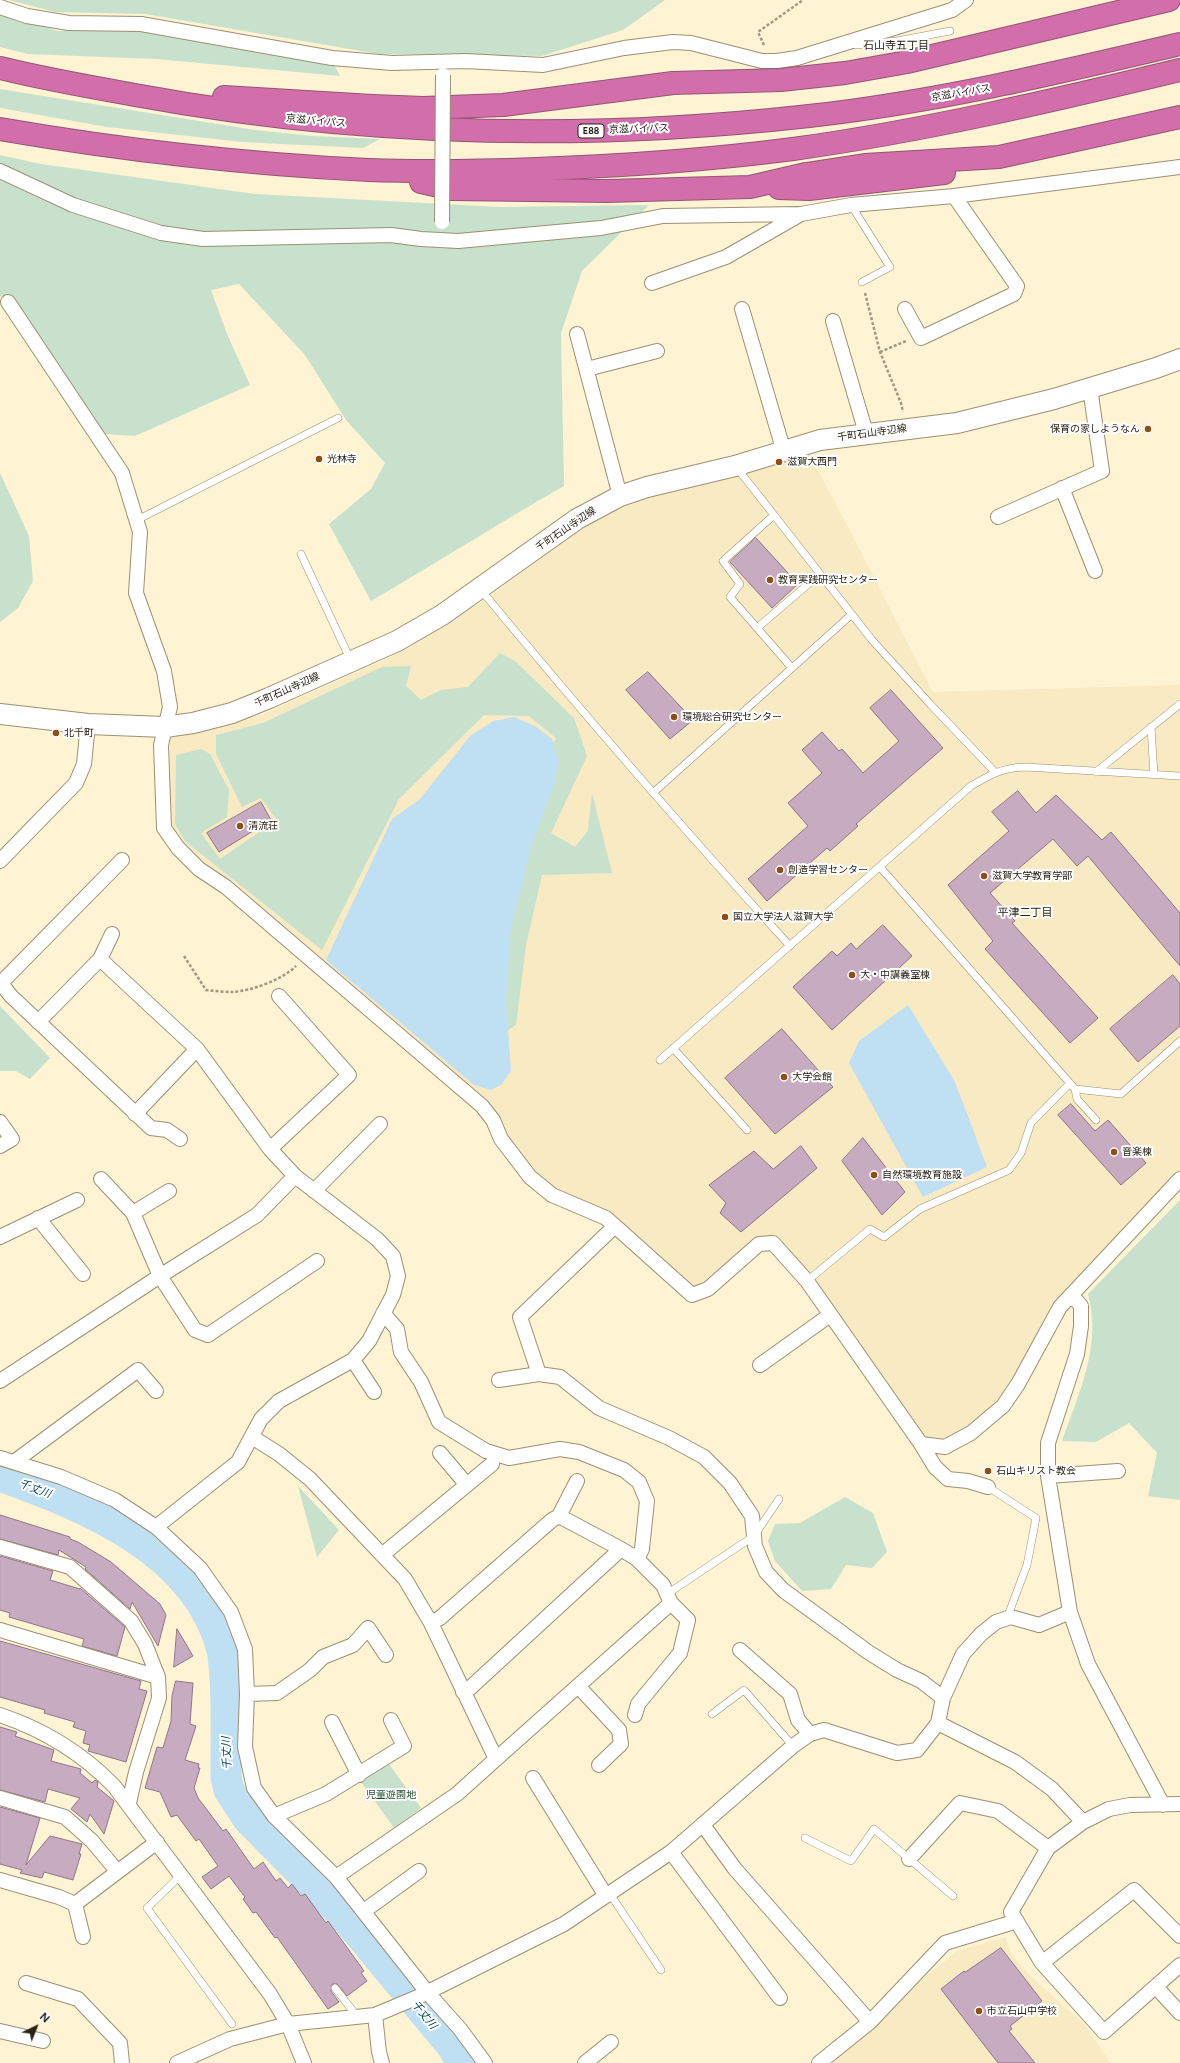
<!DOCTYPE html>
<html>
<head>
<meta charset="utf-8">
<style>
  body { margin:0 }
  #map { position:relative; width:1180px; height:2063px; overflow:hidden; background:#fef3d3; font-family:Figtree,sans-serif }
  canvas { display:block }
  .north { position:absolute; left:16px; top:2007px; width:40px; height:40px; -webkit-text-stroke:3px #fff; paint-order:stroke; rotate:43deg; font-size:11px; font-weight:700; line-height:16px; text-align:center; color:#282318 }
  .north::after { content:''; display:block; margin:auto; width:14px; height:18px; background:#282318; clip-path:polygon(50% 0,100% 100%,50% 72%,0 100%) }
</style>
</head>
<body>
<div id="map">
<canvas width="1180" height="2063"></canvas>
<div class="north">N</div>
</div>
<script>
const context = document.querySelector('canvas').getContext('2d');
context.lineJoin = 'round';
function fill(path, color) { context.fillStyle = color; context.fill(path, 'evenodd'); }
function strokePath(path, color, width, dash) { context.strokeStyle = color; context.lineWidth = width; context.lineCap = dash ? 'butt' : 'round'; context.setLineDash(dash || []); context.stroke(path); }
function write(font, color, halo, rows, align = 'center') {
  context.font = font + ' Figtree,"Noto Sans JP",sans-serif'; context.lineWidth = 4; context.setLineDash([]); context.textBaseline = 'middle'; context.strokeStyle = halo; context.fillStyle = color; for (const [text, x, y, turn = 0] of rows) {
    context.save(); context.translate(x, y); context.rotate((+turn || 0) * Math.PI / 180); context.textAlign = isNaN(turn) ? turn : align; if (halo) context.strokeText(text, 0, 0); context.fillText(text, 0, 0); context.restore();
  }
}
const built = new Path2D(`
  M810 454 933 692 1180 685V1171L1055 1303 1013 1379 997 1400 967 1427 944 1439 926 1438 812 1277 775 1237 705 1283 692 1287 556 1191 535 1174 507 1137 182 844 169 826 170 735 261 715 389 658 486 599 582 528 627 503 738 475Z
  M1005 1937 1011 1953 1027 1973 1086 2026 1110 2063H833L923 1979 957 1951Z`);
const green = new Path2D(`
  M9 0H665L623 30 542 56 379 54 145 14 55 12Z
  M0 12 58 31 109 28 184 37 332 61 340 76 156 59 28 54 0 47Z
  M0 89 255 130 313 136 380 139 363 148 242 142 107 127 0 108Z
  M0 155 41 164 255 194 501 207 649 205 582 271 561 333 564 486C499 523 436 563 371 601L329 524 371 489 385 463 346 420 305 355 239 284 211 290 227 334 250 385 135 436 105 434 8 294 0 297Z
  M0 473 29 536 33 581 18 608 0 622Z
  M500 653 515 661 574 718 587 756 551 833 575 847 588 831 592 793 612 873 542 875 526 945 516 1025 499 1036V936L531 794 556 738 529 716 484 715 399 799 322 950 186 842 175 824 176 755 201 749 210 754 229 790 227 817 201 833 220 859 277 820 261 798 242 807 216 754V735L263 723 382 667 411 666 406 686 421 700 441 690 468 687Z
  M0 1006 50 1058 30 1079 16 1071H0Z
  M1180 1200V1500L1148 1496 1157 1453 1129 1423 1096 1442 1062 1441C1079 1393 1102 1345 1088 1294Z
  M298 1486 339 1530 317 1557Z
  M845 1497 873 1513 887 1552 872 1568 846 1565 831 1589 802 1591 775 1561 768 1541 775 1524 800 1523Z
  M389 1764 421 1808 394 1828 361 1782Z`);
const water = new Path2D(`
  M514 717 535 726 552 739 559 762 554 785 533 840 511 928 506 1003 511 1071 501 1085 491 1090 474 1085 326 960 392 819 420 799 471 735 494 721Z
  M908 1005 955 1082 987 1167 923 1197 849 1063 859 1041Z`);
const river = new Path2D(`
  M0 1476C86 1507 197 1551 222 1650 224 1658 224 1668 225 1677 227 1710 226 1743 226 1777L229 1790 248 1819 345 1917 452 2046 462 2063`);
const building = new Path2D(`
  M756 538 798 584 772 608 730 562Z
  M648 672 693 720 670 739 626 690Z
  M891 690 943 748 856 824 858 826 830 851 827 848 767 901 748 879 808 826 788 803 822 773 802 750 822 732 839 751 842 749 863 773 899 741 870 708Z
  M1018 791 1036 813 1056 795 1102 840 1111 832 1180 913V966L1088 856 1077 866 1053 839 990 893 1015 921 1012 923 1098 1018 1070 1043 985 949 993 941 948 885 1009 831 992 812Z
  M261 802 271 820 219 852 207 833Z
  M883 925 912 956 832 1030 793 987 832 951 837 956 851 943 856 949Z
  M1173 975 1180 984V1026L1138 1062 1110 1029Z
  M782 1029 833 1087 775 1134 725 1078Z
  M1071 1104 1095 1131 1108 1120 1146 1163 1121 1185 1058 1115Z
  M863 1138 905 1192 882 1215 842 1161Z
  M801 1146 817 1168 741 1232 720 1213 726 1203 709 1185 754 1151 773 1169Z
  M0 1515 70 1537V1539L78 1542 111 1562 160 1604 166 1615 158 1646 132 1602 130 1609 85 1569 86 1567 59 1550 58 1555 0 1539Z
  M0 1556 53 1571 50 1580 80 1589V1588L125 1627 117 1656 82 1646 84 1639 9 1617 10 1613 0 1610Z
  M177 1629 193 1656 174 1667Z
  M0 1641 141 1681 139 1689 147 1691 126 1762 88 1751 90 1745 83 1743 86 1731 73 1727 75 1722 44 1713 45 1710 0 1697Z
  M176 1681 193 1683 190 1724 196 1726 185 1760 199 1764 198 1768H200L194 1788 198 1798 223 1831 226 1829 254 1869 263 1862 276 1881 280 1878 288 1888 292 1884 301 1896 305 1894 326 1923 328 1921 364 1971 361 1973 367 1981 347 1996 337 1984H332L331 1991 339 2002 328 2009 277 1937 275 1938 256 1912 253 1913 243 1899 245 1897 229 1876 211 1889 202 1877 218 1866 199 1839 196 1841 177 1815 171 1817 160 1792 145 1788 157 1747 163 1748 171 1721 172 1696Z
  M0 1727 17 1732 15 1736 54 1750 51 1761 81 1769 80 1773 92 1783 95 1780 98 1782 97 1787 114 1801 104 1834 90 1814 87 1822 71 1809 80 1798 48 1789 45 1802 0 1790Z
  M0 1807 40 1818 26 1865 50 1836 82 1844 79 1854H81L73 1880 44 1872 42 1878 20 1873 22 1870 0 1864Z
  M1001 1948 1042 2001 1010 2026 1012 2029 1009 2031 1035 2063H998L941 1989 964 1971 965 1972Z`);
const path = new Path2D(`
  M764 45 758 32 803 0
  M865 293 880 352 901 403 903 412
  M880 352 906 341
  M184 956 206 990C215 991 224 992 232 992 251 991 282 980 296 966`);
const service = new Path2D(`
  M856 45 897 41 950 31
  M851 205 890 267 862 282
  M737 468 872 640 931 705 995 772
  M774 515 723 561 740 584 730 597 792 668
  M137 520 338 418
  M301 554 351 661
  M481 590C581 711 684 830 790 946
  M757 628 820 574
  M1151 727 1154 775
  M1096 772 1180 704
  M653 793 851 615
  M880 867 1075 1089 1077 1099 1096 1120
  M673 1048 747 1130
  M660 1060 971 786C990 775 1001 768 1025 767L1180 776
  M1075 1089 1121 1094 1180 1041
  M807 1281 870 1229 884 1237 920 1209 1009 1170 1021 1153 1031 1123 1070 1083
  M988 1487 1036 1518 1027 1565 1007 1618
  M667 1594 754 1536 779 1499
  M712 1714 744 1690 793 1746
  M805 1838 851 1861 874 1829 953 1896
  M181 1875 147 1908 232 2024
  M610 1894 661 1970
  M335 1988 353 2011 354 2017`);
const minor = new Path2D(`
  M0 7 27 16 69 23 141 24 332 58 392 63 465 61 543 65 624 48 673 42 691 43 762 61H777L797 58 952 10 966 0
  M0 171 73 205 161 233 203 239 391 235 421 239 458 241 601 228 663 216 801 214
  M652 283 726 257 801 214 851 205 954 196 1180 167
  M8 302 122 473 140 532 136 593 164 671 170 707 161 745 164 828 178 848 199 869 226 887 482 1106 493 1120 501 1139 530 1177 552 1195 606 1218 692 1295 708 1289 759 1244 773 1243 807 1281 921 1444 935 1467 948 1479 968 1481 988 1487
  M742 309 784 452
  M905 309 921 338 1014 294 1017 286 954 196
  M833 321 866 433
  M577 334 620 496
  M587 369 657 351
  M1062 488 1095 571
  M998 517 1102 471 1090 388
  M0 861 76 783 84 764 88 724
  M100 959 197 1049 270 1149 295 1176 377 1239 393 1256 398 1276 393 1295 369 1341 353 1360 279 1401 261 1419 238 1462 156 1527
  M0 982 11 996 151 1128 167 1130 180 1139
  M1 983 122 860
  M38 1022 100 959 112 934
  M135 1114 197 1049
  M0 1122 12 1139 0 1146
  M270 1149 349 1075 279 996
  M101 1179 133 1213 160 1276 195 1330 208 1335 317 1261
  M314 1191 380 1124
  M133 1213 169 1191
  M38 1218 83 1274
  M0 1237 77 1200
  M1069 1298 1076 1300 1081 1306V1326L1077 1354 1048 1443V1476L1070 1612 1088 1664 1163 1805
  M383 1313 397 1329 401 1352 421 1382 439 1422 486 1451 509 1458 560 1449 579 1452 624 1470 639 1482 647 1501 642 1549 637 1559 621 1549
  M353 1360 374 1392
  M760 1365 830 1315
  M539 1374 520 1317 615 1226
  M499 1380 539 1374 560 1377 599 1408 669 1438 704 1457 730 1483 752 1516 755 1546 766 1572 783 1590 868 1652 897 1670 921 1681 943 1698
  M0 1381 160 1276 257 1215 295 1176
  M252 1437 279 1454 310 1479 405 1579 431 1623 496 1759 457 1794 336 1877
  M921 1444 945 1447 971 1433 1003 1406 1018 1384 1060 1307 1180 1179
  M440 1453 467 1485
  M0 1458 61 1477 115 1500 156 1527 200 1568 231 1612 245 1649 247 1694 245 1747 254 1788 274 1816 336 1877 427 1992 460 2029 485 2063
  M14 1462 138 1370 156 1391
  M1048 1476 1118 1471
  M559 1516 577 1481
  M0 1547 70 1567 131 1621 145 1644 158 1677 159 1698 136 1772 129 1803
  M382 1555 492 1464
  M431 1623 440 1618 552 1520 559 1516 621 1549 470 1688 463 1692
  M0 1630 158 1677
  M740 1650 790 1694 798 1720 810 1734
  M578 1686 619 1730 621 1744 599 1765
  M247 1694 277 1693 310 1670 323 1657 353 1645 368 1628 386 1655
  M0 1715C45 1730 81 1752 114 1786L270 1994 288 2024 304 2063
  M635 1715 638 1704 680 1653 688 1620 671 1603
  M332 1722 359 1775
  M938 1723 943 1698 963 1654 981 1634 996 1622 1011 1617 1039 1625 1070 1612
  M496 1759 671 1603 663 1585 637 1559
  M533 1778 606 1896
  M0 1798 65 1817 92 1841 117 1871
  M274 1816 326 1794 404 1746 391 1720
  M1083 1822 1048 1848 1011 1912 1042 1963 1104 2032 1180 1965
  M703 1825 735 1869 870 2022
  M671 1852 780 1998
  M909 1859 960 1803 998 1811 1048 1848
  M0 1880 59 1897 75 1904 157 1842
  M75 1904 83 1937
  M364 1911 419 1871
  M1042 1963 1134 1890 1180 1936
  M26 1983 78 1999 120 2043 122 2063
  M1156 1987 1180 2013
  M375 2015 379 2052 382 2063
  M0 2031 43 2041
  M177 2063 230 2039 288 2024 375 2015 418 1997 564 1924 671 1852 793 1746 810 1734 824 1730 897 1753 917 1750 938 1723 1015 1762 1052 1789 1083 1822 1109 1809 1130 1805 1180 1804
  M585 2063 611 2042
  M819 2063 870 2022 945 1943 1017 1921`);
const secondary = new Path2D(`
  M0 714 88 724 165 727 193 723 232 713 269 698 397 641 442 615 577 519 620 496 647 487 735 466 820 440 957 423 1054 399 1156 368 1180 359`);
const motorway = new Path2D(`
  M0 68C44 79 90 87 135 95 357 136 585 141 809 116 935 102 1057 73 1180 44
  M224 97 372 106 423 108 503 105 673 83 781 80 845 73 907 62 1169 0
  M0 129C122 150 245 164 369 170 424 172 481 171 536 169 622 166 708 160 793 149 923 131 1052 101 1180 70
  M421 182 452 189 607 191 750 187 806 174 865 165 999 157 1180 117
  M779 188 809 189 944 173`);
const minorBridge = new Path2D(`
  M442 222 443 75`);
const markers = [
  [1148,429,4,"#8e4f17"],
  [319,459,4,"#8e4f17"],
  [779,462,4,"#8e4f17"],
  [770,580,4,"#8e4f17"],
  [674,717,4,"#8e4f17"],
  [56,733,4,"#8e4f17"],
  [240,826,4,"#8e4f17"],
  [780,870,4,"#8e4f17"],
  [984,876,4,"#8e4f17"],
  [725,917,4,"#8e4f17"],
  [852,975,4,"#8e4f17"],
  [784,1077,4,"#8e4f17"],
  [1114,1152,4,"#8e4f17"],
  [874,1175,4,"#8e4f17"],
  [988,1471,4,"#8e4f17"],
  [979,2011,4,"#8e4f17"]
];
const shields = [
  [591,131,26]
];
const shieldNames = [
  ["E88",591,131]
];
const streetNames = [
  ["京滋バイパス",961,93,-10],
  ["京滋バイパス",316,121,5],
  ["京滋バイパス",639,129,-2],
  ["千町石山寺辺線",872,433,-8],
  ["千町石山寺辺線",566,529,-34],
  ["千町石山寺辺線",287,690,-24]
];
const poiNames = [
  ["保育の家しようなん",1140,429,"right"],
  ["光林寺",327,459],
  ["滋賀大西門",787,462],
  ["教育実践研究センター",778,580],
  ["環境総合研究センター",682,717],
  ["北千町",64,733],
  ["清流荘",248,826],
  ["創造学習センター",788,870],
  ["滋賀大学教育学部",992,876],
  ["国立大学法人滋賀大学",733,917],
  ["大・中講義室棟",860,975],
  ["大学会館",792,1077],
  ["音楽棟",1122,1152],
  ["自然環境教育施設",882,1175],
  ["石山キリスト教会",996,1471],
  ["市立石山中学校",987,2011]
];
const parkNames = [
  ["児童遊園地",391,1795]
];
const neighbourhoodNames = [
  ["石山寺五丁目",896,46],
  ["平津二丁目",1025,913]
];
const waterNames = [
  ["千丈川",35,1489,20],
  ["千丈川",227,1753,-92],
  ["千丈川",424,2015,51]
];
fill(built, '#f8eac2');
fill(green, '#c7e1cc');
fill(water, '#bfdff2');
strokePath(river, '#bfdff2', 31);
fill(building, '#c6abc1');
strokePath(building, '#8f758a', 1);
strokePath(service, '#9b9073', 8);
strokePath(minor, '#9b9073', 16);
strokePath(secondary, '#9b9073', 22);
strokePath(motorway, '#965476', 24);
strokePath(path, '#a09881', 2.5, [3, 2]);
strokePath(service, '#fff', 7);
strokePath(minor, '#fff', 14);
strokePath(secondary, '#fff', 20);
strokePath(motorway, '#d26ea9', 22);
strokePath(minorBridge, '#9b9073', 16, []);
strokePath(minorBridge, '#fff', 14);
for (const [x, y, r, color] of markers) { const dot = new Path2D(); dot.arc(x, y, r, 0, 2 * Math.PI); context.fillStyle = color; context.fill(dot); strokePath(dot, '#fff', 1.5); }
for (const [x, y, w] of shields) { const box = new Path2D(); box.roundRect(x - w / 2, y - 7, w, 14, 3); context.fillStyle = '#fff'; context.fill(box); strokePath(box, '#282318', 1); }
write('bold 9px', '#282318', null, shieldNames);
write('10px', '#282318', '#fff', streetNames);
write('10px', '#282318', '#fff', poiNames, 'left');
write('10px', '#224e2e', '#fff', parkNames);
write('11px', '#282318', '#fff', neighbourhoodNames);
write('italic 11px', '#02425c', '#fff', waterNames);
</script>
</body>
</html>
